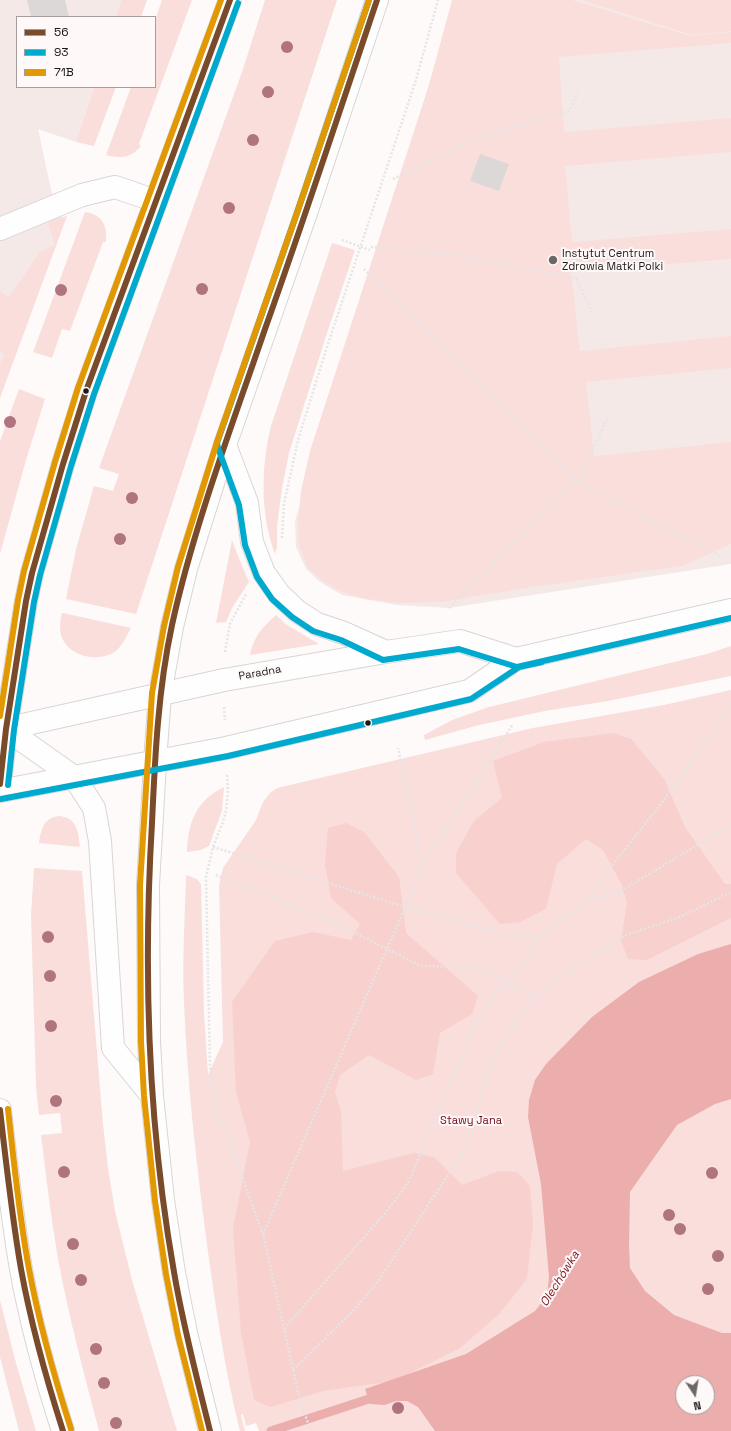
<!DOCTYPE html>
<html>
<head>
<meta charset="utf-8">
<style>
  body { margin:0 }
  #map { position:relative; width:731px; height:1431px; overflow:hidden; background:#fdfaf9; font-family:"Space Grotesk",sans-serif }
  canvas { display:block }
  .legend { position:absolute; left:16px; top:16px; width:140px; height:72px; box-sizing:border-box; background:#fef9f8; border:1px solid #a49f9e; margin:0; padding:5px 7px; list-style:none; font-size:12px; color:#1d1918 }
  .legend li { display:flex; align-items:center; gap:8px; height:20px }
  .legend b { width:20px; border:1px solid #a49f9e }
  .north { position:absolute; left:675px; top:1375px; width:40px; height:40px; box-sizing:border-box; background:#fef9f8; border:1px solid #a49f9e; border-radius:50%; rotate:168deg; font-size:11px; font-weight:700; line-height:16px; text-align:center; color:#1d1918 }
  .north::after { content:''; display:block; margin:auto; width:14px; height:18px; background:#6b6867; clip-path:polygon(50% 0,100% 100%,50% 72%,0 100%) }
</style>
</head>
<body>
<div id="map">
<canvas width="731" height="1431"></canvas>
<ul class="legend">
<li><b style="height:5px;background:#7a4b2a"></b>56</li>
<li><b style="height:5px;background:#00a9ce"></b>93</li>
<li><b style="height:5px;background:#e19802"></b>71B</li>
</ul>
<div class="north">N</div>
</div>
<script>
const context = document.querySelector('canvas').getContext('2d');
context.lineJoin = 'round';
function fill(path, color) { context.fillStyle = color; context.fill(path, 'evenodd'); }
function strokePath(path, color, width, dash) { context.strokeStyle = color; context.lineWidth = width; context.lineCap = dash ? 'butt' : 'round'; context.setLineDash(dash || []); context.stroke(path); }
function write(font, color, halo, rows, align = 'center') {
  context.font = font + ' "Space Grotesk",sans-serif'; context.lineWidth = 4; context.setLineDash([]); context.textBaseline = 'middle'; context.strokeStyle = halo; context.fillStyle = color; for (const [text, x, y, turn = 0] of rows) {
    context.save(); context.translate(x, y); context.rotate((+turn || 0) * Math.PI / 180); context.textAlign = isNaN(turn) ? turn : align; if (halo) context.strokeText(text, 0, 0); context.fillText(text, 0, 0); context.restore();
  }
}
const built = new Path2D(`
  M0 0H121L116 17H17V87H94L76 142 38 129 52 194 61 217 55 245 0 363Z
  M455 0H731V564L449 608 397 605 342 595 320 582 306 569 296 547 295 521Z`);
const green = new Path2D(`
  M121 0H147L141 17H116Z
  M162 0H192L139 144 141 146C131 158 121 159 106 155L131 87H155V20Z
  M265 0H337L136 614 66 599 76 549 94 486 113 491 119 474 99 468 242 72Z
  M452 0H572L690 36 731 32V43L559 57 564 132 731 118V152L565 166 572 242 731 229V259L571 272 580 351 731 336V368L586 382 594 456 731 442V544L682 566 533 587 442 602 399 603 366 599 342 592 322 580 308 568 299 546 298 521 301 491 310 451 429 85Z
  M582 0H731V31L692 35Z
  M94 87H116L94 146 76 142Z
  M85 212C102 214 108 226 106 242H103L70 331 62 329 52 358 33 352Z
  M67 216 0 398V363L4 354 0 352V291L9 297 40 252 55 245 47 221Z
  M332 243 355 250 327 333 289 453 282 488 277 526V547L275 554C260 514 261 466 271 426Z
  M19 389 45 399 26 460 0 554V441Z
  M232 540 236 551 249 582 232 608 226 622 216 623Z
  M62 613H63L131 628C127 635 123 645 116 651 99 663 70 657 62 638 59 630 60 621 62 613Z
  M276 615 287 625 319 644 250 655C254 636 262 628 276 615Z
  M731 646V676L608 701 545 711 479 725 425 740 424 735 452 720 489 707 707 654Z
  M731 690V1431H259L256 1423 246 1426 243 1414 241 1415 245 1431H240C224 1367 215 1303 206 1237 196 1159 187 1081 184 1002 182 960 185 917 186 875L197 879 201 884 204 1012 208 1075 223 1042 219 885 223 868 256 820 263 802 270 793 277 788 533 728 664 705ZM683 1383H707V1407H683Z
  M224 787 222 811 209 846 201 850 187 852C188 822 196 801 224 787Z
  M59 816C78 818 78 832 80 847L39 843C41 830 43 818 59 816Z
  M34 868 82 871 103 1124 108 1168 115 1211 132 1280 177 1431H99C84 1374 69 1317 58 1259 51 1218 46 1176 41 1135L62 1133 60 1113 39 1115 36 1086 31 915Z
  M0 1300 16 1363 36 1431H19L0 1357Z`);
const forest = new Path2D(`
  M614 733 631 739 664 779 685 827 725 884H731V918L647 960 628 959 621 941 627 903 622 885 603 850 586 839 557 864 546 909 520 922 500 924 456 873V853L474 821 502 798 493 761 544 742Z
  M346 823 364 832 399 877 406 933 478 996 472 1014 440 1033 433 1074 416 1080 369 1055 340 1075 335 1092 341 1112 343 1171 414 1153 434 1157 462 1185 499 1171 517 1172 530 1186 533 1224 527 1279 499 1314 460 1348 394 1381 323 1391 271 1407 254 1400 241 1333 233 1229 250 1142 236 1092 232 1002 275 941 313 932 351 940 360 924 331 898 325 864 328 828Z`);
const water = new Path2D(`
  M731 944V1099L715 1104 677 1125 653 1159 630 1192 629 1244 630 1268 645 1291 674 1315 722 1333H731V1431H435L418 1407 407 1401H396L385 1405 370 1404 365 1389 466 1354 535 1311 547 1296 549 1277 541 1184 528 1117 529 1100 535 1080 546 1064 592 1017 639 982 698 954ZM683 1383H707V1407H683Z`);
const stream = new Path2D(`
  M271 1431 378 1396`);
const building = new Path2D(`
  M27 0H65L69 17H31Z
  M480 154 509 164 499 191 470 181Z`);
const path = new Path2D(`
  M393 179 484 136 569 111 578 93
  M342 240 370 250
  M371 247 450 254 576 278 592 312
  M364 269 529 435 578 481 667 529 721 556
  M282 538 284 504 298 440 326 350 416 80 438 0
  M449 608 578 481 607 419
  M225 652 230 624 246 594
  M224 707 225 720
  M227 775 228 790 226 811 223 822 213 847 206 877 210 1066 212 1086 219 1120 226 1127 235 1158 263 1234 300 1401 311 1431
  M213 847 405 907 507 935 538 937
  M422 865 513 724
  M216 875 343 927 421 966 471 967 480 969 536 998
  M591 899 603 877 660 805 731 708
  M263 1234 420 873 421 858 398 748
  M284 1329 391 1206 403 1190 411 1177 469 1037 492 999 529 956 538 937 591 900 621 891 731 825
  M293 1370 352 1312 379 1280 465 1149 491 1060 523 1011 536 998 574 968 626 935 680 917 731 892`);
const minor = new Path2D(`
  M0 229 82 195 115 187 156 201
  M225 445 247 503 252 542 264 573 279 594 297 611 317 624 344 633 386 652
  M0 730 224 680 386 652 460 641 516 659
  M0 791 226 748 469 691 516 659 731 610`);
const major = new Path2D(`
  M6 729 74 777 94 808 100 841 113 1048 152 1096
  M0 784 6 729 26 601 32 573 63 464 86 391 230 0
  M0 1110C6 1163 12 1217 21 1269 31 1324 46 1378 63 1431
  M210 1431 186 1333 174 1273 163 1200 152 1096 149 1042 148 885 155 762 160 694 172 627 186 569 225 445 306 213 377 0`);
const bus1 = new Path2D(`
  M0 784 6 729 26 601 32 573 63 464 86 391 230 0
  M0 1110C6 1163 12 1217 21 1269 31 1324 46 1378 63 1431
  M210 1431C197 1378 183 1326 174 1272 148 1124 143 973 152 823 155 757 158 690 172 625 194 525 232 426 265 329 304 220 340 110 377 0`);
const bus2 = new Path2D(`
  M369 0 298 210 217 443 218 448 239 505 245 545 257 577 272 599 292 617 313 631 341 640 383 660 459 649 517 667 731 618
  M8 785 14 730 34 602 40 575 71 466 94 394 238 3
  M1 799 228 756 471 699 519 667 542 662`);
const bus3 = new Path2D(`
  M0 716 18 600 24 571 55 462 78 388 221 0
  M8 1109C14 1163 19 1216 29 1269 39 1323 54 1376 71 1429
  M202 1431 178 1335 166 1274 155 1201 144 1096 141 1042 140 885 152 693 164 626 178 567 217 442 298 210 369 0`);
const trees = [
  [287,47],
  [268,92],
  [253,140],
  [229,208],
  [202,289],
  [61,290],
  [10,422],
  [132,498],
  [120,539],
  [48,937],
  [50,976],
  [51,1026],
  [56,1101],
  [64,1172],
  [712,1173],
  [669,1215],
  [680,1229],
  [73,1244],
  [718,1256],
  [81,1280],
  [708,1289],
  [96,1349],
  [104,1383],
  [398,1408],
  [116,1423]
];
const markers = [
  [553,260,5,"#6b6867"],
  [86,391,3.5,"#1d1918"],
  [368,723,3.5,"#1d1918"]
];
const poiNames = [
  ["Instytut Centrum",562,254],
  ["Zdrowia Matki Polki",562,267]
];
const streetNames = [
  ["Paradna",260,673,-10]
];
const parkNames = [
  ["Stawy Jana",471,1121]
];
const waterNames = [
  ["Olechówka",560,1279,-58]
];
fill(built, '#f5e9e8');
fill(green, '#f9dedc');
fill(forest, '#f8d0ce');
fill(water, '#ebaeac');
strokePath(stream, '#ebaeac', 9);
fill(building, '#dcd8d7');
strokePath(minor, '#d8d5d4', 24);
strokePath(major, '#d8d5d4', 24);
strokePath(path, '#e5e5e5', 2.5, [2, 2]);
strokePath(minor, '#fffefe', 22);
strokePath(major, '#fffefe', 22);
strokePath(bus1, '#7a4b2a', 6);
strokePath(bus2, '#00a9ce', 6);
strokePath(bus3, '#e19802', 6);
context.fillStyle = '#af747d';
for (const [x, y] of trees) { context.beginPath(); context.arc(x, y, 6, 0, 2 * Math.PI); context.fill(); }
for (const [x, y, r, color] of markers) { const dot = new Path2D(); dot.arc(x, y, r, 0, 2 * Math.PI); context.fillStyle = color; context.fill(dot); strokePath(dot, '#fef9f8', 1.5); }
write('11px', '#1d1918', '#fef9f8', poiNames, 'left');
write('11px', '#1d1918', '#fef9f8', streetNames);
write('11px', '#700618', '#fef9f8', parkNames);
write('italic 12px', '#7a1520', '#fef9f8', waterNames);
</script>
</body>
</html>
